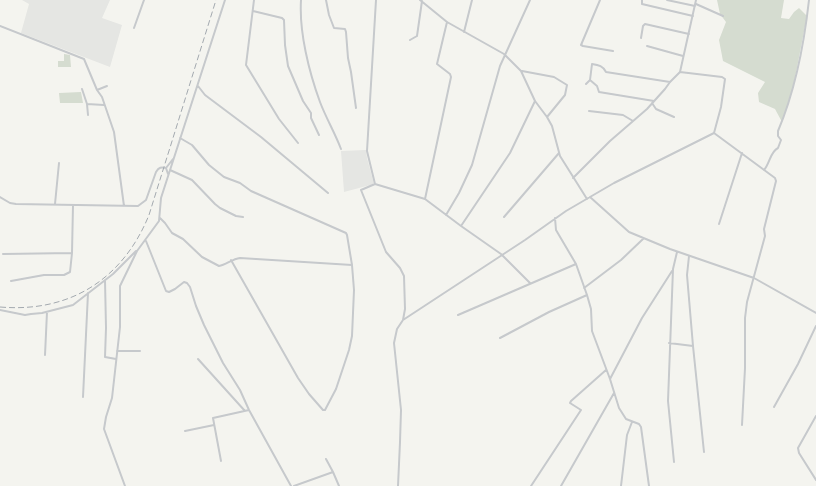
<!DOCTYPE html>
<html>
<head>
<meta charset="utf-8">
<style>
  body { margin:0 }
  canvas { display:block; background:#f4f4ef }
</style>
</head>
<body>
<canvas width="816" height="486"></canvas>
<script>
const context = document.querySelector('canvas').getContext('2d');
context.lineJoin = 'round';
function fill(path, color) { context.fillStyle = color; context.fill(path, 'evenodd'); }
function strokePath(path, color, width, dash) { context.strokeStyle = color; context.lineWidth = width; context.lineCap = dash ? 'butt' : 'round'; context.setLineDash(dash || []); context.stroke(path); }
const built = new Path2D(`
  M22 0H110L102 18 122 25 110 67 21 33 29 4Z
  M366 150 367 158 374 184 344 192 341 151Z`);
const green = new Path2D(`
  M717 0H784L781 18 789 19 794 12 799 8 807 16 793 88 782 122 775 109 759 102 758 93 765 82 723 61 719 40 726 22 720 14Z
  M64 54 70 55 71 67H58V61H64Z
  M81 92 83 103H60L59 93Z`);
const street = new Path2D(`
  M254 0 246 65 279 119 298 143
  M301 0C299 32 309 72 320 102 326 118 335 133 341 149
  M326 0 329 15 334 28 345 29 346 32 348 58 351 72 356 108
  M420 0 447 22 504 54 521 71 535 101 547 117 552 126 560 156 587 199
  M600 0 581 45 583 46 613 51
  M642 0V4L693 16
  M667 0 695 6
  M696 4 723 16
  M253 11 282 18 284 20 285 45 288 66 303 101 311 113V118L319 135
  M0 26 84 59 97 90 102 97 114 132 124 206
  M134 28 144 0
  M464 32 472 0
  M641 38 643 26 645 24 689 34
  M410 40 417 36 422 1
  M647 46 683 56
  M522 71 554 77 567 85 565 95 547 117
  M590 80 597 86 599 92 654 101
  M586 84 590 80 592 64C599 65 603 66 606 72L670 82
  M198 86 205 95 261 137 328 193
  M82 89 87 104 104 105
  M97 90 107 86
  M652 103 656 109 674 117
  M87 104 88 115
  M589 111 623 115 633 121
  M714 133 775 178 776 181 764 229 765 236 747 302 745 318V368L742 425
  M180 138 192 145 209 165 224 177 240 183 251 191 346 233 347 235 352 265
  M166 168 173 159
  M170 170 192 180 215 204 220 208 236 216 243 217
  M764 170C770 163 770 152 778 148L781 140 778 136V131C796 89 804 45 809 0
  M573 178 610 141 647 109 665 89 670 82 680 72 696 0
  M375 184 367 151 376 0
  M0 197 10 203 16 204 138 206 146 200 156 172C159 167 161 167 166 168L168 174
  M590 197 629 232 670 249 754 278 816 313
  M425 199 451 77 450 74 437 64 447 22
  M55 204 59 163
  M446 215 459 193 472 165 500 66 530 0
  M504 217 559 153
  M160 218 165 223 172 233 183 239 202 257 219 266C226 265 232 259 240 258L352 265 354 290 352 336 349 350 336 389 325 410H323L309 394 298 378 231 260
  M555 218 556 230 576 264 587 295 591 309 592 331 610 379 619 408 626 419 639 424 641 427 649 486
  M719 224 742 153
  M461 226 510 153 535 101
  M146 241 166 291 169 292 175 289 184 282 187 283 190 287 196 306 204 325 223 363 240 390 249 410 291 486
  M3 254 72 253
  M689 256 687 275 693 346 704 452
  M105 280 106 328 105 357 116 359
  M11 281 44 275H64L70 272 72 253 73 205
  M584 288 621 260 643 239
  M0 310 25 315 31 314 42 313 73 305 113 274 136 251
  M458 315 576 264
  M403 320 405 309 404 276 400 268 386 252 361 190 375 184 425 199 461 226 501 254 530 283
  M500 338 549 312 587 295
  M669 343 693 346
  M117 351H140
  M45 355 47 312
  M198 359 245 411
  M610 379 642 318 672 271
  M83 397 88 293
  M774 407 798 364 816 326
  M816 416 798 448 799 453 816 480
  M185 431 214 425
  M326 459 333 472
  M221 461 213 418 249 410
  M674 462 668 401 673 269 677 252
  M125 486 104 429 106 417 112 398 120 327V286L137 251 159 221 161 198 225 0
  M294 486 333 472 339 486
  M398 486 400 442 401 410 394 343 397 329 403 320 525 240 566 211 614 183 714 133 721 107 725 79 722 77 680 72
  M531 486 581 410 570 403 571 401 606 370
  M561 486 614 393
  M621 486 627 435 632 422`);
const rail = new Path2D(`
  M0 307C70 313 123 279 149 215L216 0`);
fill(built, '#e5e6e3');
fill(green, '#d5dcd0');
strokePath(street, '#c6c9cc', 2);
strokePath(rail, '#a3a9af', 1, [6, 3]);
</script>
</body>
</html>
